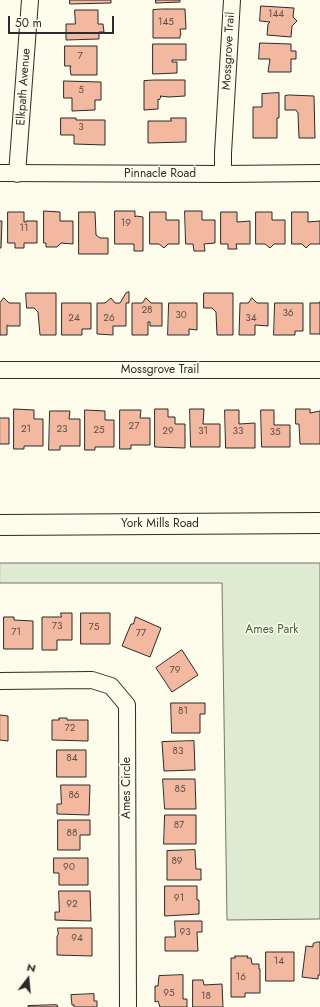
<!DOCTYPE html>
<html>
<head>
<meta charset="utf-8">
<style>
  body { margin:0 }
  #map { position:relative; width:320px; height:1007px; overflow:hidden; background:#fdfbea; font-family:Jost,sans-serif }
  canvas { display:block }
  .north { position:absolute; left:8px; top:959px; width:40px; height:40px; -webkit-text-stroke:3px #fdfbea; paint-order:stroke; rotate:16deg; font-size:11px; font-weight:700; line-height:16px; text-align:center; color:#2b2b2b }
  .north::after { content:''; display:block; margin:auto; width:14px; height:18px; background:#2b2b2b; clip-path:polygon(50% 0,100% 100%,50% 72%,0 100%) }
  .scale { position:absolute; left:8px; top:16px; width:106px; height:18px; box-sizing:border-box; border:2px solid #2b2b2b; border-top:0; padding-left:5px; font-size:12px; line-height:14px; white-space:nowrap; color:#2b2b2b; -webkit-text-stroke:3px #fdfbea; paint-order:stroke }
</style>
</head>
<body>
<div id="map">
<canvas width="320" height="1007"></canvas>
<div class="north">N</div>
<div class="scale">50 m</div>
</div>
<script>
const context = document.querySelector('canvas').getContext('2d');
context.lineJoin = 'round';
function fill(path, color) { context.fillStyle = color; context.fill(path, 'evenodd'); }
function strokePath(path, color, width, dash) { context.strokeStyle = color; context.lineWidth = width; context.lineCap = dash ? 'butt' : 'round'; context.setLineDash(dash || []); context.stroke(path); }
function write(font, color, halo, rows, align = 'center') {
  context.font = font + ' Jost,sans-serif'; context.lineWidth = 3; context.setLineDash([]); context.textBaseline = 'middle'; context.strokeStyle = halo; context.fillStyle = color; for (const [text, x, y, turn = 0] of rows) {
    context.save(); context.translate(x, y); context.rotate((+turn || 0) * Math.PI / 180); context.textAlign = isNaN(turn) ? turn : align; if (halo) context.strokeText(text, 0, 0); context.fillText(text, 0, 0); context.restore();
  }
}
const green = new Path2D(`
  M0 563H320V919L227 920 222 583H0Z`);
const building = new Path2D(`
  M70 0H111V3L70 4Z
  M156 0H180V2L156 3Z
  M261 6 294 8 293 17 297 21 292 26 291 37 267 35 268 24 270 22 260 21Z
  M162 9H185L186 29H180L181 35H180V38H153V10Z
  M75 10H98V24H103L104 32H99V39L66 40V24H75Z
  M260 43 291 44V51H296V59H291V72H268L270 59H259Z
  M153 44H186V60H172V62H177V73L153 74Z
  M65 46H97V75H71L70 68 71 66H65Z
  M155 80H185V96L169 97 160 96 161 97 159 100 158 99V109L144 110V81Z
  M64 81 101 82V100H95V110L72 111V98H64Z
  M279 93V118H277V138H253V107H262V94Z
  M289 95 314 96 315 138H299L298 113 296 110H285V96Z
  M61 118H76V120H105V145L74 144V135H61Z
  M171 118H186V142L148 143V121H171Z
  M44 211 60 212V221H73V244L61 243 57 247H46V243H44Z
  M115 211H135V217L136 216 143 217V251H134V244H115Z
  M185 211H202V220H215V243L204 244 205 251H194L193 244H186Z
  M8 212H24V222H26V221H37V243H24V248H15V243H8Z
  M79 212H95L96 235 100 238H108V254H79Z
  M150 212H166V220H179V244H168L164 248 159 244H150Z
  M221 212H237V222L250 221V244H236L237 249H228V244H221Z
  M256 212H272V220H285V244H274L270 248 265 244H256Z
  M292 212H308V222L320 221V244H310L306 248 302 244H292Z
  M0 221H2L1 248H0Z
  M129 292V303H126V326H113V335L97 334V303H105L111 298 115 303H120L126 293Z
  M26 293H56V335H40L38 312 34 308H27Z
  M204 293H233V335H217L216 312 212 308H204Z
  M4 298 9 303H20V326H9L7 325V335H0V303Z
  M146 298 151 303H162V326H150V322H148V335H132V303H142Z
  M252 298 257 303H268V326L255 325V335H239L240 303H248Z
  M320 302V334H310V303H319Z
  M62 303H91V329H82V335H62Z
  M169 303H197V330L189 329V335H168Z
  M275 303H303V331H295V335H274Z
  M14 409 34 410V419H43V446H24V449H14Z
  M155 409H168V417H175V424H185V448L155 447Z
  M190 409H204L203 424H220V447H191Z
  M296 409H310V413L320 411V444H300L299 424H296Z
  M85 410 105 411V420H114V447H95V450H85Z
  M120 410H141L140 418H150V445H131V449H120Z
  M225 410H239V424L255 423V448H226Z
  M261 410H274V425H290V447H262Z
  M50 411H70L69 419H80V446H60V450H49Z
  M0 418H9V444H0Z
  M61 613H72V640H57V650H42V617H61Z
  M81 613H110V644H81Z
  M4 617H14V620L33 621V649H4Z
  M136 617 161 628 150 657 122 646 131 624H133Z
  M182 650 198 675 172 692 156 668Z
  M171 703H205V714H200V733H172Z
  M0 715 8 716V741L0 740Z
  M59 718H67V720H88V741L52 740V720H59Z
  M194 741 195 770 164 771 162 742Z
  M57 750H86V777H57Z
  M163 779H195L196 809H165Z
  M61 785H90L89 815 57 814V804H61Z
  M165 815H196V844H164Z
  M58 820H90V835H80V850H58Z
  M195 850 196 869H201V880H167V851Z
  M54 858H88V885H59V873H54Z
  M165 886H197V900H199V914L165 916Z
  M59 891H90L91 921 55 920V912H59Z
  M175 921H202V932H197L198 951H165V937H175Z
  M58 928H92V956L57 955V936L58 935Z
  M317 942H320V975H318V979L302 977 306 946 313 947V944Z
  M266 952H294V981H266Z
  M235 956H248L247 958H251L252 964H259V969H260V993H245V997H231V958H235Z
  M183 975V999H187V1007H160L158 1001 155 1002V986H158L159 976Z
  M193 980H203L204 985 222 984 223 1007H193Z
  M94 994V1001H97V1007H74V1005H72L71 995Z
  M57 1005 58 1007H28V1006Z`);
const minor = new Path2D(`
  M0 173 223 174 320 173
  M17 174 30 0
  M223 174V153L232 0
  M0 370H320
  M0 681 92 680 111 686 127 705 128 1007`);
const major = new Path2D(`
  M0 525 320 523`);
const numberNames = [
  ["144",276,15],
  ["145",166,23],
  ["7",80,57],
  ["5",81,91],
  ["3",81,128],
  ["19",126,224],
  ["11",24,229],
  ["28",147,311],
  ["36",288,314],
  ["30",181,316],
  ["24",74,319],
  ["26",109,319],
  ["34",251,319],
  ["27",134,427],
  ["21",26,430],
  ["23",62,430],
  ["25",99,431],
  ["29",168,432],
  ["31",203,432],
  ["33",238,432],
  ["35",275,433],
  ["73",57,627],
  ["75",94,628],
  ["71",16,633],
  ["77",141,634],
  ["79",175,671],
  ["81",183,712],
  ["72",70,729],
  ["83",178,752],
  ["84",72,759],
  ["85",180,790],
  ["86",74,796],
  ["87",179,826],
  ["88",72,834],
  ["89",177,862],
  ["90",69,868],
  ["91",179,899],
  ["92",72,905],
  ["93",185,933],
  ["94",77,939],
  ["14",279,962],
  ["16",241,978],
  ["95",169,994],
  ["18",206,997]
];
const streetNames = [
  ["Mossgrove Trail",229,51,-87],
  ["Elkpath Avenue",24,87,-86],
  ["Pinnacle Road",160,174],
  ["Mossgrove Trail",160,370],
  ["York Mills Road",160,524],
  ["Ames Circle",127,788,-90]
];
const parkNames = [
  ["Ames Park",272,630]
];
fill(green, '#deebd1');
strokePath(green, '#74746e', 1);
fill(building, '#f2b8a0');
strokePath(building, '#2b2b2b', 1);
strokePath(minor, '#2b2b2b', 18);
strokePath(major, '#2b2b2b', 22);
strokePath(minor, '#fdfbea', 16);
strokePath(major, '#fdfbea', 20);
write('10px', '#5d4e48', null, numberNames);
write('12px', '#2b2b2b', '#fdfbea', streetNames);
write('12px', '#34623c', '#fdfbea', parkNames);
</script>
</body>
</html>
